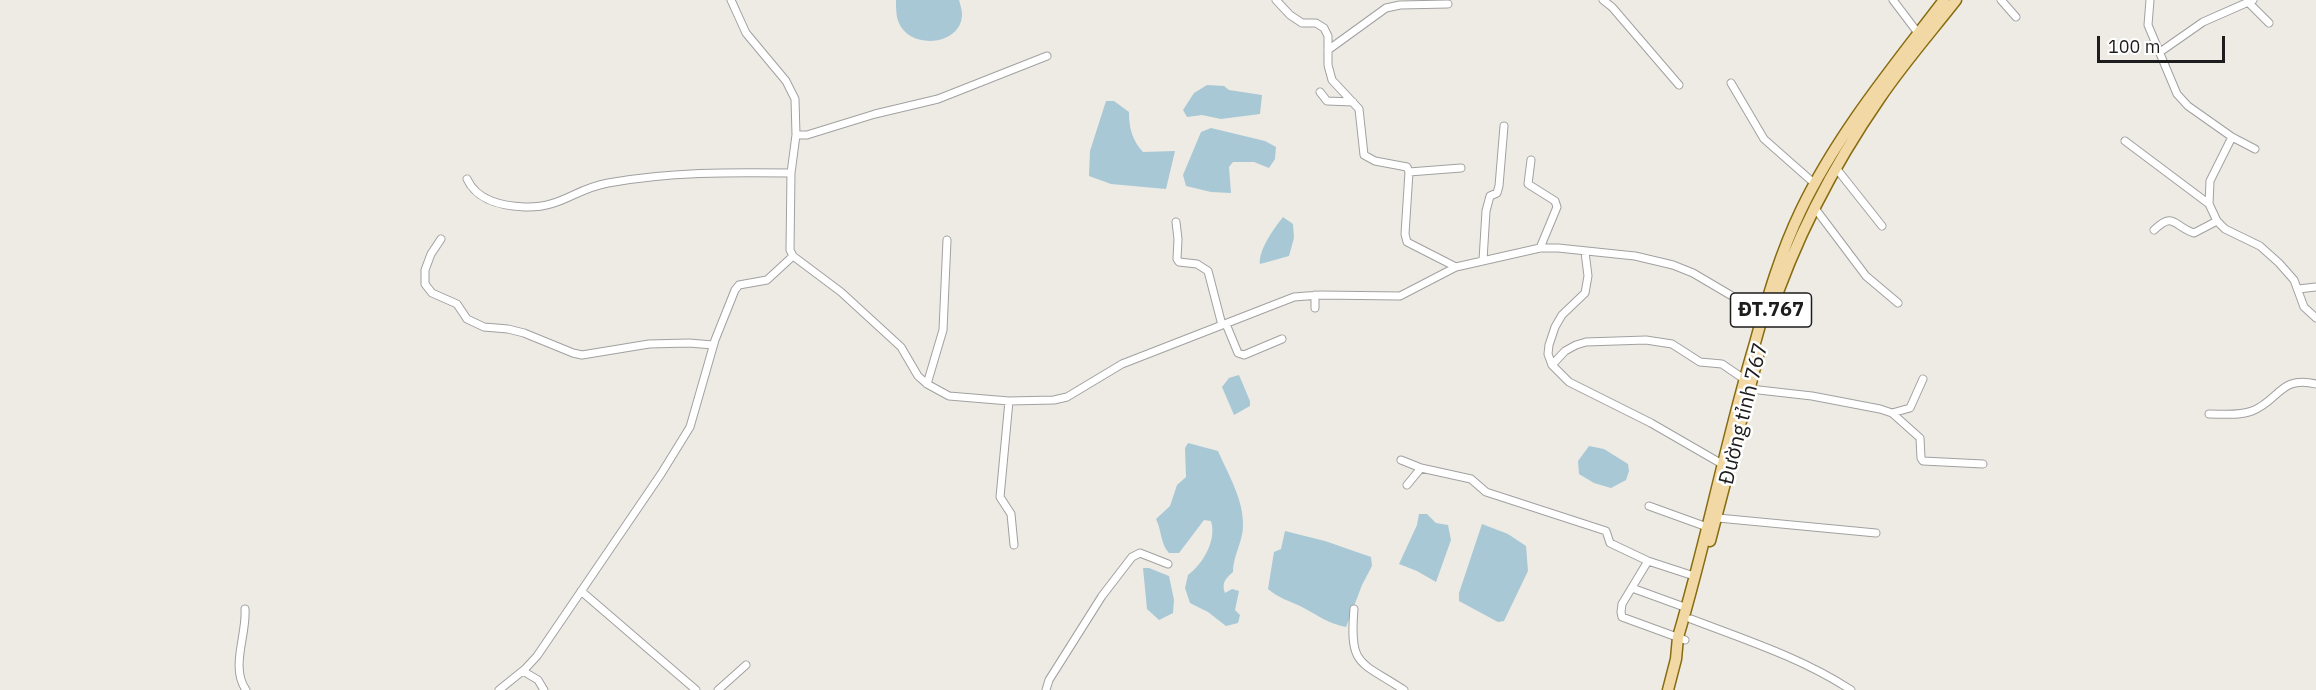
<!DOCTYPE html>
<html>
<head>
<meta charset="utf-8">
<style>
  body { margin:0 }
  #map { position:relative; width:2316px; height:690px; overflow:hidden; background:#edebe4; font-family:"IBM Plex Sans",sans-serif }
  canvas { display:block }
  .scale { position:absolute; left:2097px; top:36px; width:128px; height:27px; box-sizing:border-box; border:3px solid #1d1d1d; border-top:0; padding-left:8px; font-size:18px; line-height:21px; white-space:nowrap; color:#1d1d1d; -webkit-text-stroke:4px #fff; paint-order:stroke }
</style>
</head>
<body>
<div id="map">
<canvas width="2316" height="690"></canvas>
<div class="scale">100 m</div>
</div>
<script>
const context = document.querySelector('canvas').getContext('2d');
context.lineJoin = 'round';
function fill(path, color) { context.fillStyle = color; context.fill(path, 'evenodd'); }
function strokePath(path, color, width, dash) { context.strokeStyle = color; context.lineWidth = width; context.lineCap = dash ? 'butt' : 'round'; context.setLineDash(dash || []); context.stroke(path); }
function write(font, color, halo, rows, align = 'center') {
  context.font = font + ' "IBM Plex Sans",sans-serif'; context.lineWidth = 5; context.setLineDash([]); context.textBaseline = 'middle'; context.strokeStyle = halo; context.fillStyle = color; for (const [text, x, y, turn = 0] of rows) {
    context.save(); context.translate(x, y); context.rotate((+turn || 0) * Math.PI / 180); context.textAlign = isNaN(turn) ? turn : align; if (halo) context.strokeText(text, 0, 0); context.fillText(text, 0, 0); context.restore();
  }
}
const water = new Path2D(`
  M896 0H959C960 4 962 10 962 14 962 46 910 50 899 23 896 17 896 7 896 0Z
  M1207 85 1224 86 1229 90 1262 95 1260 114 1221 119 1202 115 1187 117 1183 110 1194 93Z
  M1106 101H1114L1129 112C1129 128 1132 140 1143 152L1175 151 1166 189 1111 184 1089 176 1090 151Z
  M1211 128 1265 141 1276 147 1275 159 1269 168 1254 162H1233L1229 167 1231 193 1211 192 1186 186 1183 175 1201 132Z
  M1283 217 1293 224 1294 238 1289 256 1260 264C1258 251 1274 228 1283 217Z
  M1239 375 1250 401V406L1234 415 1222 387 1229 378Z
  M1188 443 1218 451C1228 474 1244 500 1243 526 1243 542 1233 555 1233 572 1226 578 1221 583 1225 593L1232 589 1239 591 1235 610 1240 615 1238 623 1226 626 1208 612 1190 603 1185 588 1188 575C1203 564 1217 540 1211 521L1204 520 1179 553H1169C1160 543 1162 531 1156 519L1170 506 1177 485 1186 477 1185 448Z
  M1589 446 1604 449 1628 464 1629 471 1626 480 1611 488 1594 483 1579 474 1578 461Z
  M1419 514H1427L1436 523 1448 525 1451 540 1436 582 1417 571 1399 564 1417 525Z
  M1482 524 1508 534 1526 546 1528 571 1504 621 1498 622 1459 601V593Z
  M1285 531 1325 541 1371 557 1372 566 1362 585 1346 627C1329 624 1317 615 1302 607 1290 601 1278 598 1268 589L1274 552 1281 549Z
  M1143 568H1149L1169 576 1174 600 1173 613 1159 620 1147 609Z`);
const street = new Path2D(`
  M731 0 746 33 786 81 795 99 796 135 791 173 790 250 793 256 841 292 901 347 918 376 927 384 949 396 1009 401 1054 400 1067 397 1122 364 1294 297 1320 295 1400 296 1456 267 1540 248H1558L1635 256 1673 265 1693 273 1766 316
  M1276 0 1290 15 1302 23H1316L1324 28 1328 36V65L1332 80 1359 109 1364 155 1375 161 1407 167 1409 172 1405 234 1407 242 1456 267
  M1603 0 1612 7 1679 85
  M1893 0 1918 33
  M2001 0 2016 17
  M2150 0 2148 25 2177 94 2188 106 2232 137 2255 149
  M2248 2 2269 23
  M1328 50 1386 8 1400 5 1448 4
  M2160 52 2203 22 2253 0
  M1731 83 1764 139 1815 184
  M1320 92 1327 101 1353 102
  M796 135H807L875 114 938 99 1047 56
  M2232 137 2210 181 2209 204 2217 221 2225 229 2260 246 2279 263 2294 280 2304 307 2316 318
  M2125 141 2209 204
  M1531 160 1528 184 1555 201 1557 207 1540 248
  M1836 168 1882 226
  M1409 172 1461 168
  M467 179C477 201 502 206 525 207 562 208 574 189 608 183 668 172 731 172 791 173
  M1814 207 1866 276 1898 303
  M1176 222 1178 239 1177 259 1179 262 1197 264 1208 271 1222 325
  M2154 230C2174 211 2173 226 2194 233L2217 221
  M441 239 431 254 425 270V284L432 293 457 304 467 319 484 327 508 329 524 333 573 353 582 355 649 344 689 343 713 345
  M1585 252 1588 276 1585 293 1562 315 1555 327 1549 345 1548 354 1552 365 1569 382 1651 423 1722 464
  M1483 260 1486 211 1490 196 1497 193 1499 186 1504 126
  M2298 289 2316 287
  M1315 295V308
  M1226 324 1238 353 1244 355 1282 339
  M1552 365 1565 351 1576 345 1586 342 1646 340 1672 344 1700 362 1722 364 1744 379
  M927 384 943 330 947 240
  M1750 389 1812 396 1880 409 1892 413 1920 438 1921 458 1923 461 1983 464
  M1009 401 1000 497 1011 514 1014 545
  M1892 413 1910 408 1923 379
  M2209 414C2223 414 2239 416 2252 411 2279 401 2280 375 2316 384
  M1401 460 1421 468 1471 479 1486 492 1606 531 1610 543 1648 561 1694 576
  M1407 485 1421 468
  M1649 506 1707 527
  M1718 518 1876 533
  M1648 561 1622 604 1621 612 1622 617 1685 640
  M1632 588 1687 608
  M581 591 696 690
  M245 609C247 635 230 667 246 690
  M1354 609C1349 667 1360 661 1404 690
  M1691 619C1746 640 1802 658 1851 690
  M523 671 538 680 544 690
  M499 690 525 669 537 656 661 474 690 427 715 340 735 290 739 285 767 280 793 256
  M718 690 746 665
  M1046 690 1049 680 1102 596 1132 557 1140 553 1168 564`);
const primary = new Path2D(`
  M1769 318C1795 239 1833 166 1880 98 1903 64 1931 32 1956 0
  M1710 541 1758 356
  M1668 690 1676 659 1678 637C1707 540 1726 440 1755 343 1768 296 1780 254 1801 210 1838 133 1893 67 1944 0`);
const shields = [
  [1771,310,81]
];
const shieldNames = [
  ["ĐT.767",1771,310]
];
const streetNames = [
  ["Đường tỉnh 767",1744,414,-76]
];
fill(water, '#a8c8d6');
strokePath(street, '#a1a1a1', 9);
strokePath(primary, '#876b0f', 13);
strokePath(street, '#fff', 7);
strokePath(primary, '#f2d8a4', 10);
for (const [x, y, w] of shields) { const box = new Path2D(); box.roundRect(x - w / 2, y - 17, w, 34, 4.5); context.fillStyle = '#fff'; context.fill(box); strokePath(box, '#1d1d1d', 1.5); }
write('bold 20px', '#1d1d1d', null, shieldNames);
write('21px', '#1d1d1d', '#fff', streetNames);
</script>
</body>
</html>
